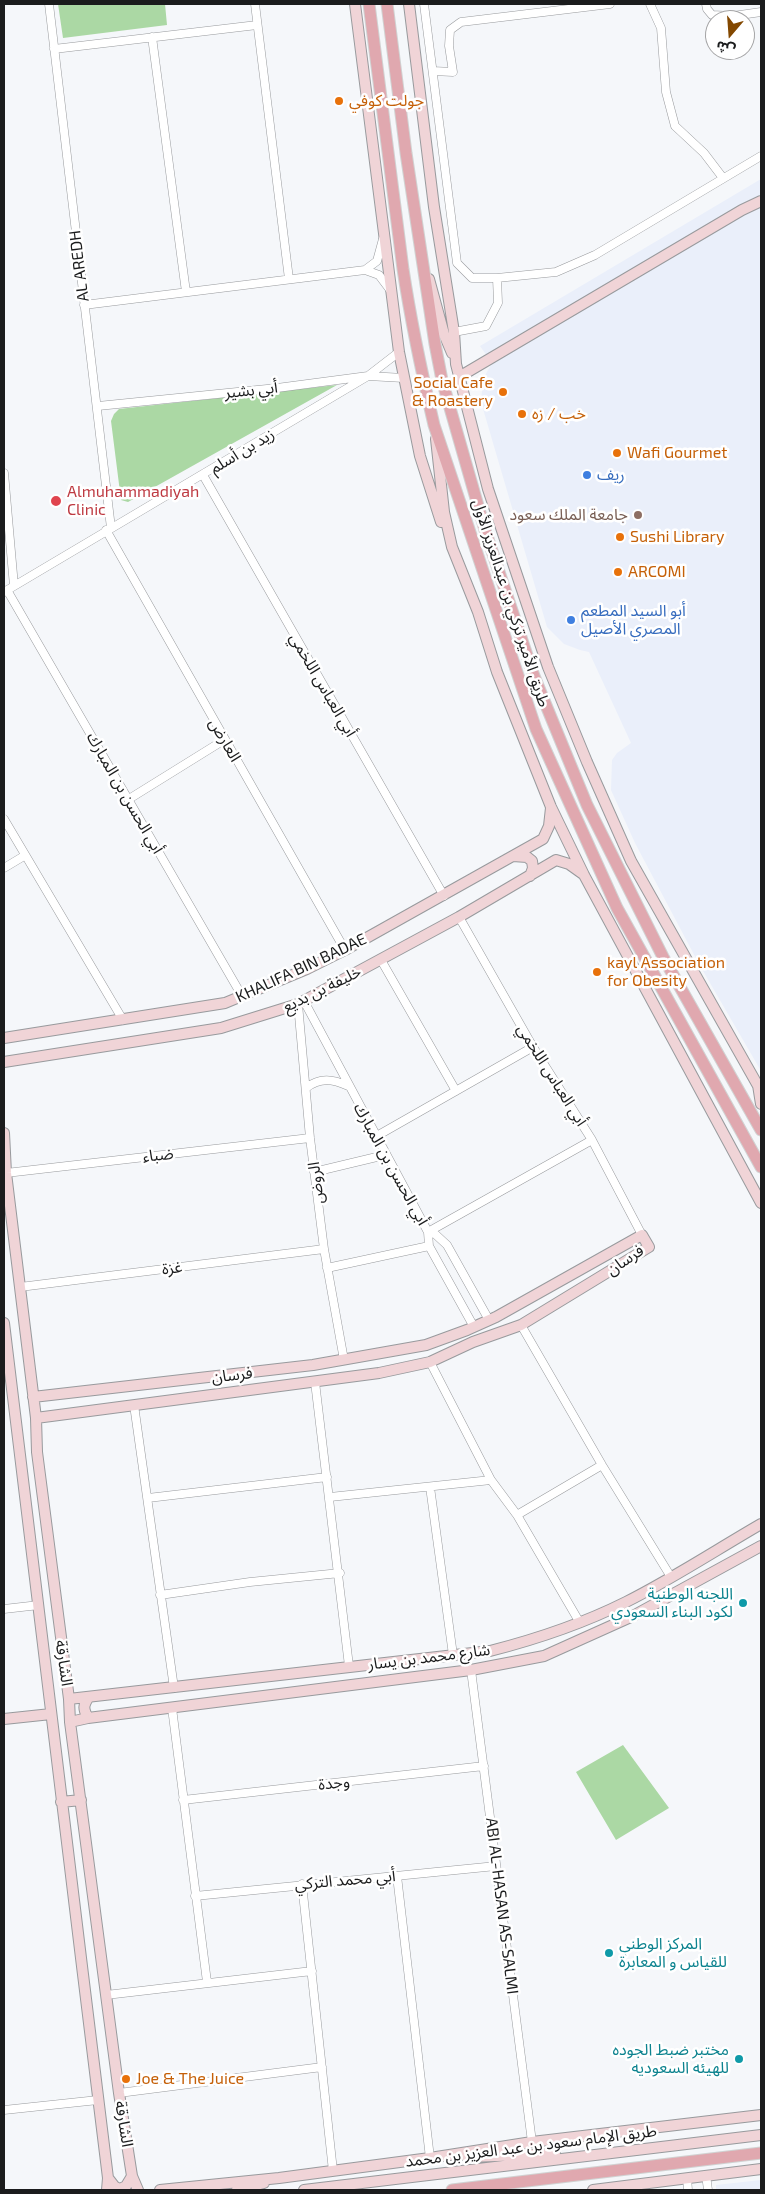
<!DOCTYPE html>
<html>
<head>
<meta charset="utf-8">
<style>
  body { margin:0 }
  #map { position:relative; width:765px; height:2194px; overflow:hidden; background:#f5f7fa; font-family:"Exo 2","Noto Sans Arabic",sans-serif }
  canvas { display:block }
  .frame { position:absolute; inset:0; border:5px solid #1b1c1d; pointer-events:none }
  .north { position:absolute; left:705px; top:10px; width:50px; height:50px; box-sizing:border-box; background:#fff; border:1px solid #a4a4a5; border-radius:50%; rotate:198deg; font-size:14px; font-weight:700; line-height:20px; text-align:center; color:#1b1c1d }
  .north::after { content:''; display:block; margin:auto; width:18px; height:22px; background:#834800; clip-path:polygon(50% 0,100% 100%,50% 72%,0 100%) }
</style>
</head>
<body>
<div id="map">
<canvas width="765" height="2194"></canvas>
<div class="frame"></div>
<div class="north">ش</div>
</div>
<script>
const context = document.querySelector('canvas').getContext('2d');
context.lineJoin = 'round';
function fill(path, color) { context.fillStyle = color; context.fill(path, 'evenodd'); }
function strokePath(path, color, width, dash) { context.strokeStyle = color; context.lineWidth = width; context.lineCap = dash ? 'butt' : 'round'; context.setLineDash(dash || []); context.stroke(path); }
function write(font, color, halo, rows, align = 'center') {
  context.font = font + ' "Exo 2","Noto Sans Arabic",sans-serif'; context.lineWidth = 5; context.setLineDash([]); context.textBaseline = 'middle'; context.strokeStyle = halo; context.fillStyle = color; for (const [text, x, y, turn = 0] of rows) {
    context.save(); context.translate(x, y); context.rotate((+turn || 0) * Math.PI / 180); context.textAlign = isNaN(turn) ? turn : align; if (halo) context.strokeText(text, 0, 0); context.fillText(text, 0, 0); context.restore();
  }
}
const built = new Path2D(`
  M761 179V1071L699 964 635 843 611 790 612 760 617 753 631 743 589 652 580 650 564 644 547 627 481 402 483 379 492 363 480 346Z
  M761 2180V2190H716V2185Z`);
const green = new Path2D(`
  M58 4H165L167 25 63 38Z
  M337 385 128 502 121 500 111 421 114 414 119 409Z
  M623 1745 669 1808 616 1840 576 1772Z`);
const street = new Path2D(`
  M49 4 111 528
  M255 4 289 279
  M424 4 457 263 472 278H497L556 272 595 255 761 156
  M650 4 661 28 666 92 675 126 704 153 723 178
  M706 4 707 9 712 15 733 16 761 12
  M152 37 186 292
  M54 49 257 25
  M433 71 453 72 449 46 450 30 461 22 610 4
  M365 270 377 261 383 239
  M84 305 365 270 379 275 391 291
  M454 332 486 326 498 303 497 278
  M98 406 277 388 368 376 404 378
  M4 473 14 586
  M203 475 444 896
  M106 530 345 950
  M7 590 242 996
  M4 592 368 376 399 352
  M129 799 224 740
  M4 819 123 1020
  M4 868 24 856
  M459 917 533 1047 592 1140 642 1235
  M381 960 456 1091
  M304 1001 428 1232 429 1246 474 1327
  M298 1004 310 1138 324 1249 344 1360
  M306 1088C320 1077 333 1079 348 1086
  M375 1137 533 1047
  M314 1172 385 1155
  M6 1173 310 1138
  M428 1232 592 1140
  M428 1232 435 1234 447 1245 489 1320
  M327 1268 429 1246
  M20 1287 324 1249
  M521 1325 602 1465 671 1577
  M430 1362 491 1480 517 1515 580 1623
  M315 1382 349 1666
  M134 1405 174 1688
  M430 1487 453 1655
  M330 1497 491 1480
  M148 1498 327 1477
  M517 1515 602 1465
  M160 1595 250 1582 340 1573
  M4 1609 39 1605
  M471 1670 532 2142
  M172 1708 207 1982
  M183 1800 484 1766
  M397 1876 430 2158
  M302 1884 333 2171
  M195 1896 496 1866
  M106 1995 312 1971
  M119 2093 322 2067
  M4 2110 98 2100
  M706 2175 708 2190
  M687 2178 688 2190`);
const secondary = new Path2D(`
  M355 4 399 352 420 456 441 522
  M409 4 434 207 454 332 456 364 488 489 548 667 587 762 631 861 761 1091
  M429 279 444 334 452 353
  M459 377 742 210 761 201
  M436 439 444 512 452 547 478 612 497 672 551 807 584 875 761 1203
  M513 856 527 857 532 861 533 868 530 876
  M4 1038 225 1003 307 969 345 950 543 839 549 826 551 808
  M4 1062 221 1028 298 1004 459 917 556 860 569 864 583 874
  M758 1085 761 1104
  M4 1133 6 1173 36 1418 37 1452 69 1699 70 1722 119 2093 132 2176 138 2190
  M4 1323C41 1607 72 1893 108 2178L107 2190
  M33 1397 313 1365 426 1345 467 1330 496 1317 642 1235 649 1247 521 1325 473 1342 430 1362 379 1373 36 1418
  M69 1699 490 1651C537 1639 582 1624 626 1602 672 1579 716 1550 761 1524
  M88 1718C83 1709 83 1705 89 1697
  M4 1719 51 1714
  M70 1722 88 1718 471 1670 544 1656 633 1616 761 1546
  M61 1802 81 1800
  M467 2157 555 2154
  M108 2178 115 2187 120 2189 126 2186 132 2176
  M160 2190 279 2178 430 2158 532 2142 761 2115
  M237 2190 264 2183
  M304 2190 761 2135
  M593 2190 761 2169`);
const primary = new Path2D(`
  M369 4 403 269C411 322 422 374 434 425L536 729 617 908 761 1167
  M387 4 406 153 435 344 442 380 485 530 534 676 587 805 663 957 761 1130
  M452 2190 761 2153`);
const markers = [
  [339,101,5,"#e8710a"],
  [503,392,5,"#e8710a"],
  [522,414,5,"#e8710a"],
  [617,453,5,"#e8710a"],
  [587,475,5,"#3f7fe0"],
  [56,501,6,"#e0444e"],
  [638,515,5,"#8d6e63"],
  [620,537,5,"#e8710a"],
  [618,572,5,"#e8710a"],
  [571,620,5,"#3f7fe0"],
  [597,972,5,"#e8710a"],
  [743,1603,5,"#0f9aa8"],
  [609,1953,5,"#0f9aa8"],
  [739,2059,5,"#0f9aa8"],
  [126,2079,5,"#e8710a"]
];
const foodNames = [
  ["جولت كوفي",349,101],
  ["Social Cafe",493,383,"right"],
  ["& Roastery",493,401,"right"],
  ["خب / زه",532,414],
  ["Wafi Gourmet",627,453],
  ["Sushi Library",630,537],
  ["ARCOMI",628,572],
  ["kayl Association",607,963],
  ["for Obesity",607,981],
  ["Joe & The Juice",136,2079]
];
const streetNames = [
  ["AL AREDH",79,266,-97],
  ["أبي بشير",251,390,-6],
  ["زيد بن أسلم",242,451,-31],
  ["طريق الأمير تركي بن عبدالعزيز الأول",511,603,72],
  ["أبي العباس اللخمي",323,685,60],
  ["العارض",225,740,60],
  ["أبي الحسن بن المبارك",125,793,60],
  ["KHALIFA BIN BADAE",301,968,-25],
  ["خليفة بن بديع",322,989,-26],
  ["أبي العباس اللخمي",552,1075,58],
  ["ضباء",158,1155,-7],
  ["أبي الحسن بن المبارك",391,1164,61],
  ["الروض",316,1183,-97],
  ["فرسان",625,1260,-34],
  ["غزة",172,1268,-7],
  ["فرسان",232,1375,-7],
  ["شارع محمد بن يسار",429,1657,-7],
  ["الشارقة",64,1663,82],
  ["وجدة",334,1783,-6],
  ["أبي محمد التركي",345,1880,-5],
  ["ABI AL-HASAN AS-SALMI",502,1906,83],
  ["الشارقة",124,2124,81],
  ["طريق الإمام سعود بن عبد العزيز بن محمد",531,2146,-7]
];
const shopNames = [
  ["ريف",597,475],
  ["أبو السيد المطعم",581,611],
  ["المصري اﻷصيل",581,629]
];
const healthNames = [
  ["Almuhammadiyah",67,492],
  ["Clinic",67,510]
];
const educationNames = [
  ["جامعة الملك سعود",628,515]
];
const cultureNames = [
  ["اللجنه الوطنية",733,1594],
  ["لكود البناء السعودي",733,1612],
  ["المركز الوطني",619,1944,"left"],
  ["للقياس و المعابرة",619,1962,"left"],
  ["مختبر ضبط الجوده",729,2050],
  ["للهيئه السعوديه",729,2068]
];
fill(built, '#eaeffa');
fill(green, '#abd8a4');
strokePath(street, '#989a9d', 9);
strokePath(secondary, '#989a9d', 12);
strokePath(primary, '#d1d2d2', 13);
strokePath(street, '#fff', 8);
strokePath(secondary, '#f0d4d7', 10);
strokePath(primary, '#e0a8af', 11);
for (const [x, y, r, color] of markers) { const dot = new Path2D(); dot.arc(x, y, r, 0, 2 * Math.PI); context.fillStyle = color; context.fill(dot); strokePath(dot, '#fff', 2); }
write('16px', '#c56008', '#fff', foodNames, 'left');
write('16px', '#1b1c1d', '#fff', streetNames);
write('16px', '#366cbe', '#fff', shopNames, 'left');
write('16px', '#be3a42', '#fff', healthNames, 'left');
write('16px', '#785e54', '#fff', educationNames, 'right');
write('16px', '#0d838f', '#fff', cultureNames, 'right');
</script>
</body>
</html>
